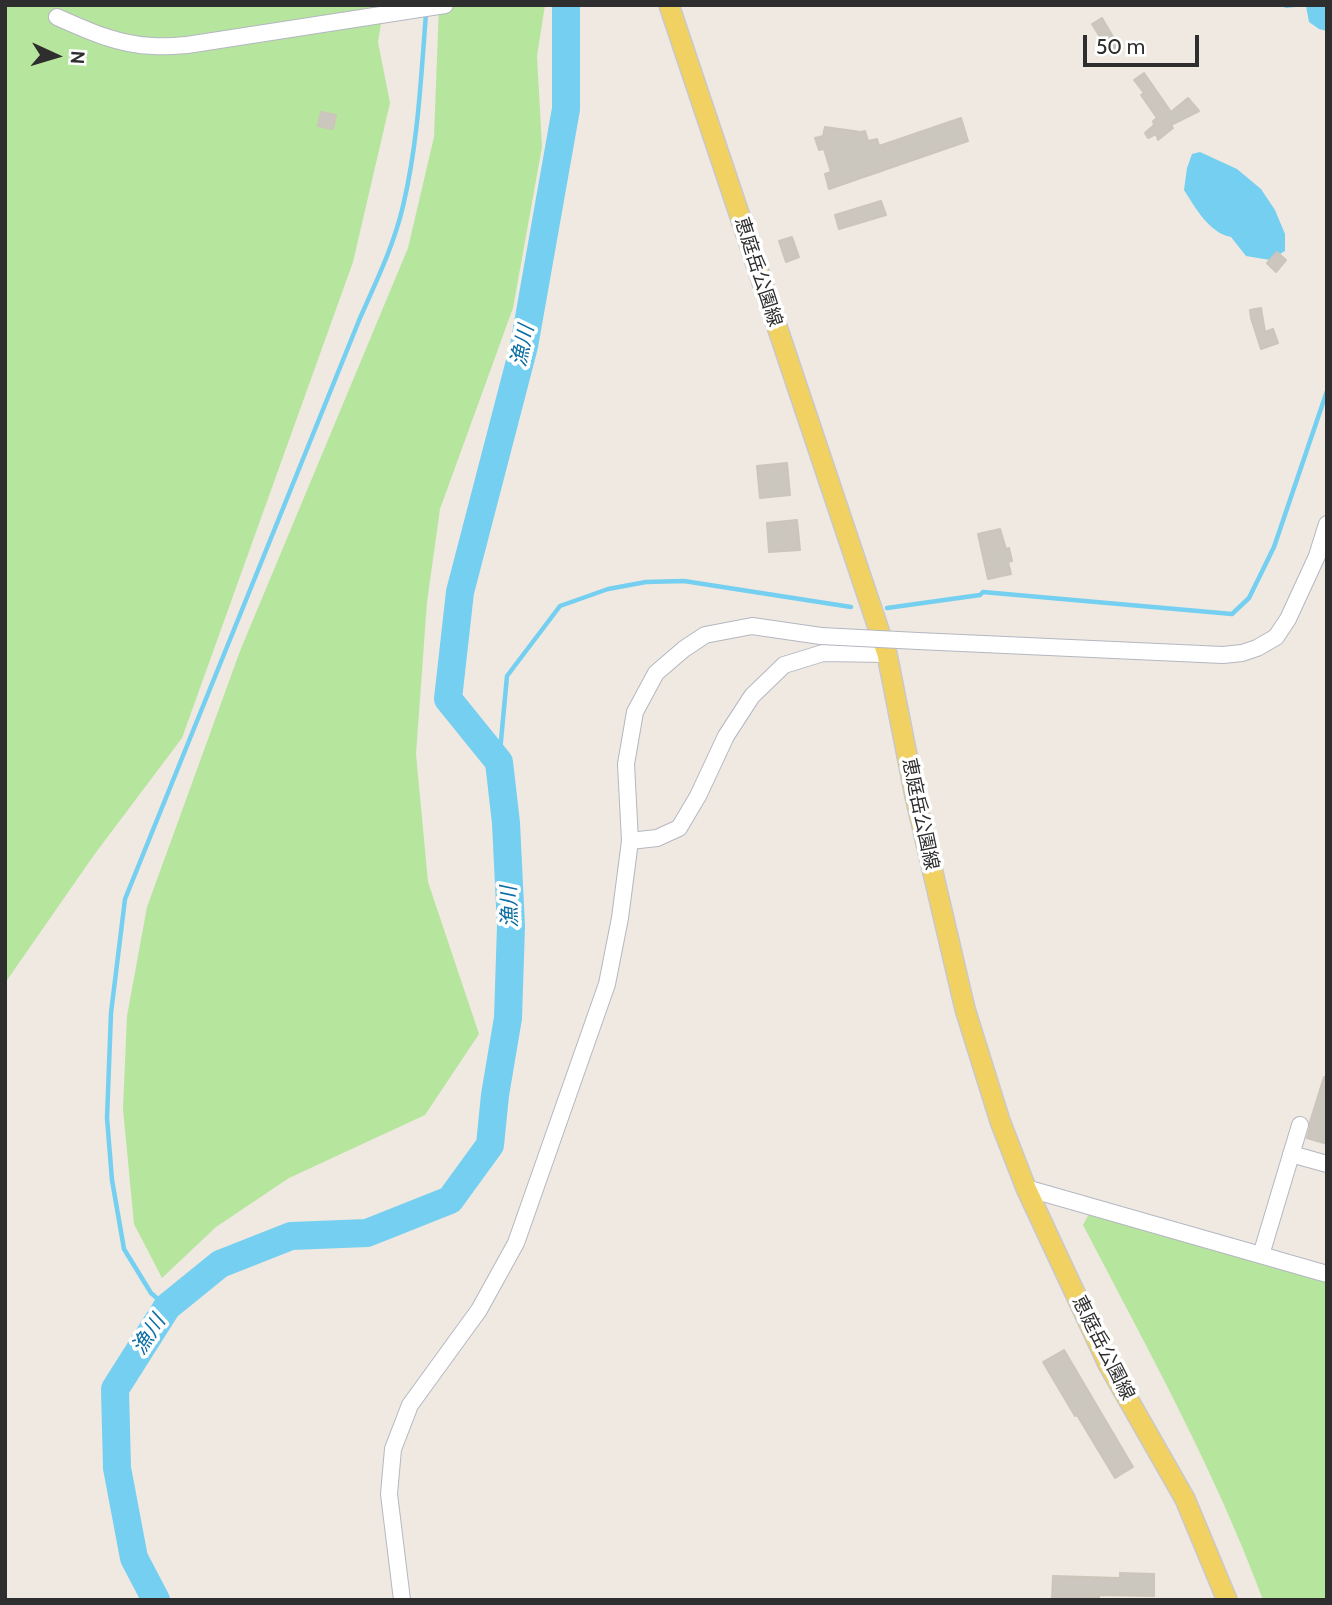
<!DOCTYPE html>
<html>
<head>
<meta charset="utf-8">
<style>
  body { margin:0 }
  #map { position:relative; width:1332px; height:1605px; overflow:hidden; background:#efe9e1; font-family:Cabin,sans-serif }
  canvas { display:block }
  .frame { position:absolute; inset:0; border:7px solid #2e2e2e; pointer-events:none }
  .north { position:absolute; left:21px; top:21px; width:70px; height:70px; -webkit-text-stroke:5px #fff; paint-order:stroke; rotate:94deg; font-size:19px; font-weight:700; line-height:28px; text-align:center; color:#2e2e2e }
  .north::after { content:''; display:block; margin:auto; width:24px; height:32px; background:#2e2e2e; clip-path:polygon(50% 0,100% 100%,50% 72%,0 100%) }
  .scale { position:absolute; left:1083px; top:35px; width:116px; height:32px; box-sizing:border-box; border:4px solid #2e2e2e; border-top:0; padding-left:9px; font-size:21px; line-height:24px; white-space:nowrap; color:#2e2e2e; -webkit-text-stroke:5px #fff; paint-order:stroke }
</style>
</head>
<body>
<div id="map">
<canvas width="1332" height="1605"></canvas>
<div class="frame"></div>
<div class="north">N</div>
<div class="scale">50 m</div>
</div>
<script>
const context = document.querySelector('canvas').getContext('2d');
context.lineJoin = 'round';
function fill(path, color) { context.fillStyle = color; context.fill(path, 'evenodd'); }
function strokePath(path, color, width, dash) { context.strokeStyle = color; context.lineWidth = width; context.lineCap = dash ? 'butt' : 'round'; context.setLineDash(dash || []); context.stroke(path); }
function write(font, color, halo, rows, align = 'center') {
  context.font = font + ' Cabin,"Noto Sans JP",sans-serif'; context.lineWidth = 7; context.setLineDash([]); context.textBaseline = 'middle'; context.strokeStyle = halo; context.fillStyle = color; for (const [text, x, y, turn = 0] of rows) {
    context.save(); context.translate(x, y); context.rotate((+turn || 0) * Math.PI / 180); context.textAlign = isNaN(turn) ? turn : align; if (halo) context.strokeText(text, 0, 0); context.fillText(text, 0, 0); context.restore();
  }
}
const green = new Path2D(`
  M5 5H384L378 42 390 103 353 262 182 738 94 855 5 983Z
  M439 5H545L537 56 542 147 513 308 440 509 427 602 416 754 428 882 479 1034 425 1115 289 1178 216 1227 162 1278 134 1224 123 1109 127 1016 147 907 240 651 408 248 434 137Z
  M1090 1212 1327 1282V1600H1263C1215 1470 1147 1348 1083 1225Z`);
const water = new Path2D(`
  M1280 5H1327V31L1319 29 1309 22 1306 6 1286 8Z
  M1200 152 1237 169 1261 189 1275 210 1285 234V251L1270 260 1246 256 1231 237C1209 233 1195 207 1184 190L1187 168 1192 154Z`);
const stream = new Path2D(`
  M887 608 980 595 983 592 1232 614 1249 598 1274 547 1327 391
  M499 762 507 676 560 606 608 589 646 582 684 581 851 607
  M167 1307 151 1293 124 1249 112 1180 107 1118 111 1013 125 899 360 318C376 282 394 245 403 206 418 143 421 78 426 13`);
const river = new Path2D(`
  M156 1600 134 1558 117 1468 115 1389 167 1307 220 1264 291 1236 367 1233 450 1200 490 1145 495 1095 508 1018 511 926 506 823 499 762 448 699 460 592 524 346 566 109V5`);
const building = new Path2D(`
  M1102 18 1119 47 1110 53 1092 24Z
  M1144 73 1171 112 1188 98 1199 111 1171 125 1173 128 1158 140 1156 134 1148 138 1145 133 1154 125 1153 121 1157 118 1141 95 1144 93 1134 80Z
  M321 112 336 115 333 129 318 126Z
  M961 118 968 141 829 189 825 174 831 172 824 149 819 150 815 138 823 136 825 127 861 132 865 131 868 141 877 139 879 146Z
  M881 201 886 215 839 229 835 215Z
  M792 237 799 257 786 262 779 241Z
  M1277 252 1286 260 1276 272 1267 263Z
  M1261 308 1265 332 1273 329 1278 343 1261 349 1251 318 1250 310Z
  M787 463 790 495 760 498 757 466Z
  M797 520 800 550 769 552 767 523Z
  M1000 529 1006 549 1009 548 1012 561 1008 562 1011 574 988 579 978 534Z
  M1324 1077H1327V1144L1307 1138 1310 1127V1122Z
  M1064 1350 1133 1467 1115 1478 1077 1415 1075 1416 1043 1362Z
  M1120 1573 1154 1574V1596L1099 1595V1600H1052L1053 1576 1120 1578Z`);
const minor = new Path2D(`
  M57 17C88 31 119 45 153 46 164 47 176 46 187 45L445 5
  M918 641 1223 655 1242 653 1257 648 1276 637 1288 619 1317 556 1327 524
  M630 841 657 838 679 828 698 796 726 736 752 696 784 665 823 653 887 654
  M1291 1154 1327 1164
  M1026 1188 1327 1274
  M1261 1255 1300 1125
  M402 1600 389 1494 393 1449 410 1405 479 1310 516 1243 607 984 620 918 630 841 626 764 635 712 656 673 684 649 705 635 752 626 821 636`);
const major = new Path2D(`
  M669 5 887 654 915 796 965 1009 1000 1121 1026 1188 1108 1364 1185 1499 1227 1600`);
const minorBridge = new Path2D(`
  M821 636 918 641`);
const streetNames = [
  ["恵庭岳公園線",758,272,72],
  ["恵庭岳公園線",920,814,78],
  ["恵庭岳公園線",1103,1348,63]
];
const waterNames = [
  ["漁川",523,346,-78],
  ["漁川",510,907,-92],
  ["漁川",149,1335,-57]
];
fill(green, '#b6e59e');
fill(water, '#75cff0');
strokePath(stream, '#75cff0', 4.5);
strokePath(river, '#75cff0', 28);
fill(building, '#cbc7bf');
strokePath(building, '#cbc5ba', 2);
strokePath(minor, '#b4b7c1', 18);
strokePath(major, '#c9c9c9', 22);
strokePath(minor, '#fff', 16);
strokePath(major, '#f2d163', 19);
strokePath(minorBridge, '#b4b7c1', 18, []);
strokePath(minorBridge, '#fff', 16);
write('19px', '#2e2e2e', '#fff', streetNames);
write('italic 21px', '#0d6fa3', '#fff', waterNames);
</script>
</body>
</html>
